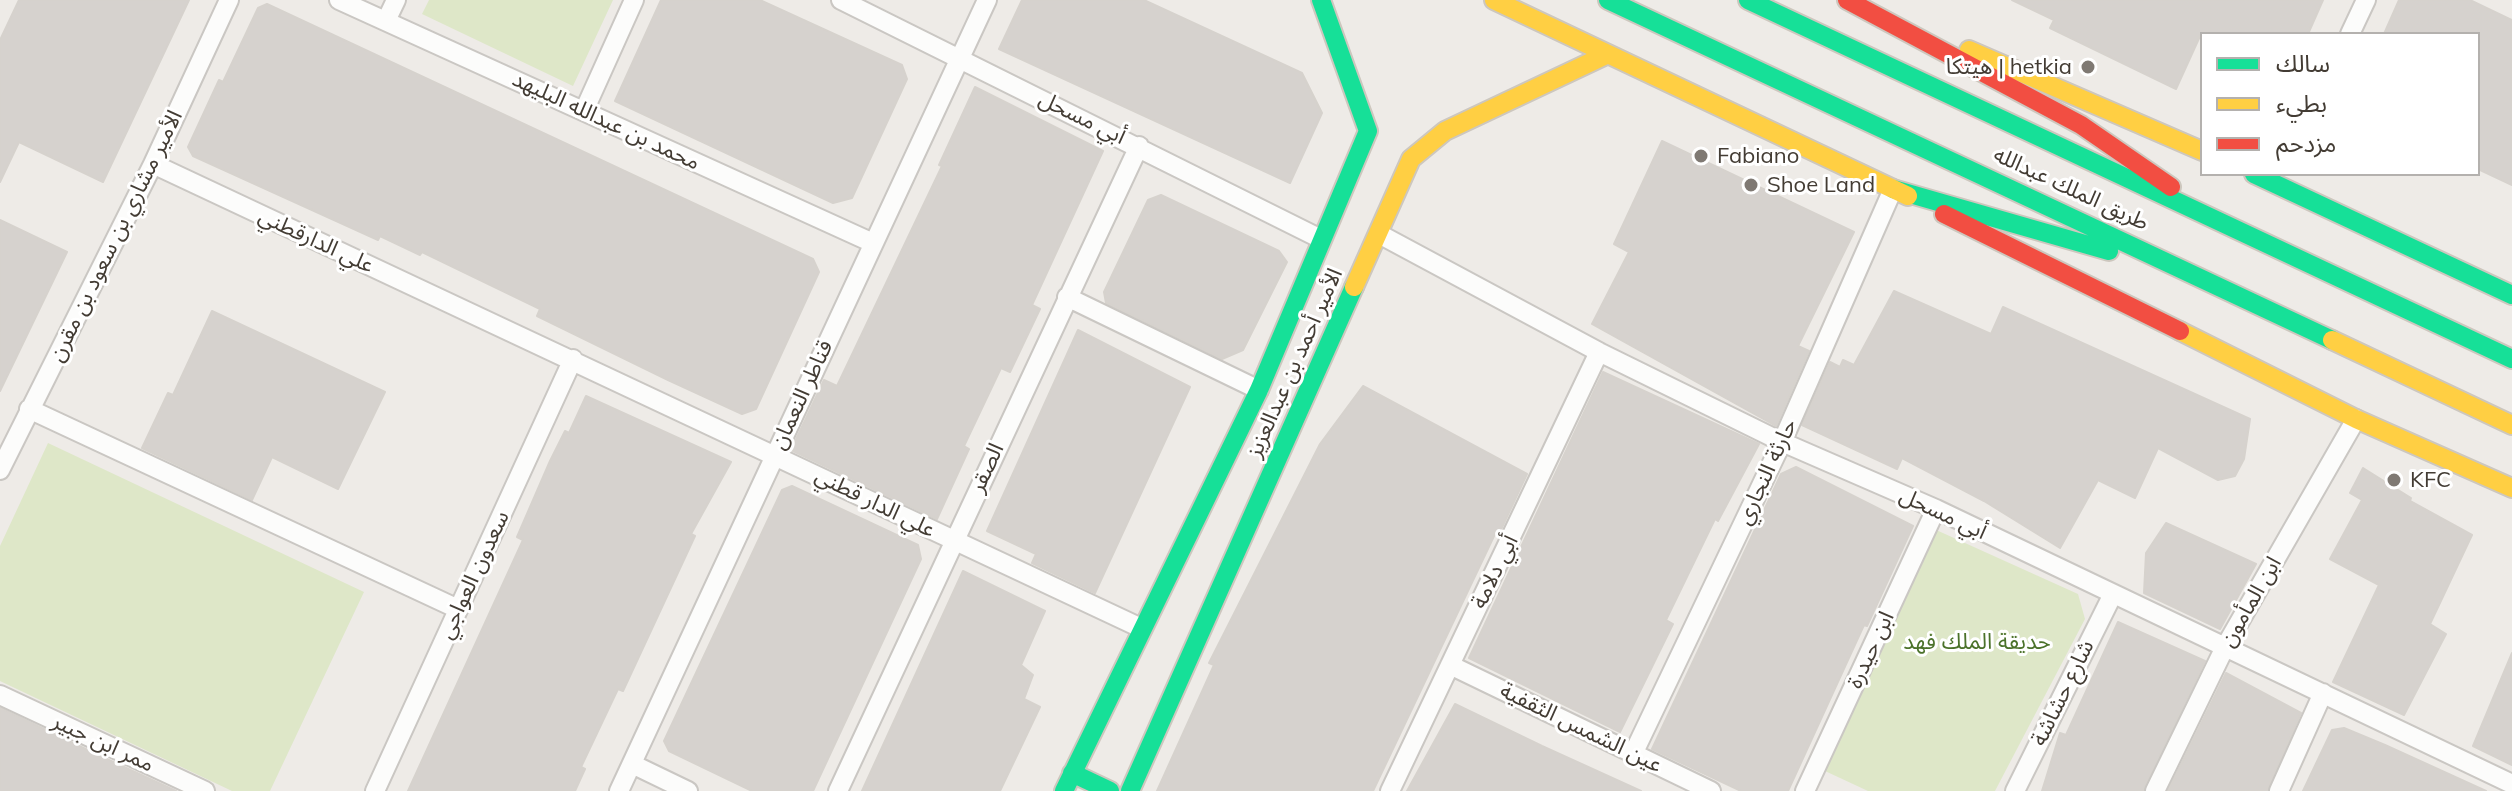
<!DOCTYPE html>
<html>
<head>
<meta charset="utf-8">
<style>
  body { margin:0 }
  #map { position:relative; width:2512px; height:791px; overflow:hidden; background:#eeebe7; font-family:Mulish,"Noto Sans Arabic",sans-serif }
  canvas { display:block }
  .legend { position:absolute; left:2200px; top:32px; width:280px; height:144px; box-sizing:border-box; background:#fff; border:2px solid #b4b1ae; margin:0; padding:10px 14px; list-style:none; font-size:24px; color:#433c34 }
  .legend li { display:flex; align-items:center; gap:16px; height:40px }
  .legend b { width:40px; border:2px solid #b4b1ae }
</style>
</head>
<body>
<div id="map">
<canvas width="2512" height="791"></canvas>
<ul class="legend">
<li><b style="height:10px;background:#16e098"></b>سالك</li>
<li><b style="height:10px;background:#ffcf43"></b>بطيء</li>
<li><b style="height:10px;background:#f24e42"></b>مزدحم</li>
</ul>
</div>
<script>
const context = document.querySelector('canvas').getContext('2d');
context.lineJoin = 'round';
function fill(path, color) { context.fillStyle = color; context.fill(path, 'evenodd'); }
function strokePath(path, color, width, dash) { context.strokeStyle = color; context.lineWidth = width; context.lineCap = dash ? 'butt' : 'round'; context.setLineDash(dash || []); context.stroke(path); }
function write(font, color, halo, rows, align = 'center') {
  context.font = font + ' Mulish,"Noto Sans Arabic",sans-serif'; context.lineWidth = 6; context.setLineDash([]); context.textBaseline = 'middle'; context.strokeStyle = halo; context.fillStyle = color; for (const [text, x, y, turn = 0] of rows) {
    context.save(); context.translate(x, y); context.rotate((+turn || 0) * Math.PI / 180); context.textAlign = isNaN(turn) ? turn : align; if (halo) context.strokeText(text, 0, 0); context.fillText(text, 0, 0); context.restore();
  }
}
const green = new Path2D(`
  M429 0H613L573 86 422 14Z
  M48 443 364 592 270 791H232L0 681V546Z
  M1934 529 2078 594 2085 619 1995 791H1868L1825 771Z`);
const building = new Path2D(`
  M19 0H189L103 182 19 142 0 182V40Z
  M661 0H760L902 65 907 79 852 198 833 203 615 101Z
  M1022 0H1144L1302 73 1322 113 1290 183 999 49Z
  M2012 0H2323L2308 34H2201L2176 89 2050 28 2054 20Z
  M2399 0H2470L2512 20V185L2478 169V34H2384Z
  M267 4 813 259 819 272 756 409 742 414 668 380 537 316 540 309 422 252 420 255 380 236 378 240 193 156 188 147 219 80 223 82 258 8Z
  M975 87 1103 151 1032 305 1040 309 1010 372 1001 368 964 446 969 449 937 519 791 450 824 380 837 386 942 166 939 165Z
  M1662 141 1854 232 1798 346 1809 351 1776 426 1592 324 1629 252 1614 244Z
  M1161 195 1279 251 1287 262 1243 350 1222 359 1106 303 1104 292 1148 200Z
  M0 220 67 252 0 391Z
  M1894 291 1991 334 2003 307 2250 419 2244 459 2235 476 2218 480 2158 448 2135 498 2098 480 2060 548 1984 501 1902 458 1897 469 1802 425 1830 362 1840 367 1843 360 1854 365Z
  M212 311 385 392 338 489 272 457 252 500 142 448 168 393 173 395Z
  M1078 330 1190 387 1095 593 1032 563 1036 554 987 531Z
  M1603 372 1759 444 1718 521 1715 519 1666 620 1673 624 1620 732 1469 658Z
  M1363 386 1527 474 1498 536 1495 534 1373 791H1157L1214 665 1209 663 1320 444Z
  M586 396 731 462 691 534 695 536 623 691 618 689 581 767 585 769 575 791H408L523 540 517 537 550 461 565 431 569 433Z
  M1796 467 1913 526 1867 626 1864 625 1788 791H1741L1652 749 1781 474Z
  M2363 468 2411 498 2410 501 2472 535 2430 624 2446 634 2404 715 2333 682 2379 585 2330 559 2362 500 2350 493Z
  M792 486 918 545 921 559 813 791H752L669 751 664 741 782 490Z
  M2166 523 2256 564 2220 629 2144 593 2146 553Z
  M963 571 1045 611 1021 665 1033 675 1024 699 1040 707 1000 791H862Z
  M2118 622 2205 661 2143 791H2042L2060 733 2066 735Z
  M2512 653V765L2473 746Z
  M2226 673 2301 713 2267 791H2168Z
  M1455 704 1542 746 1641 791H1407Z
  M0 708 96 754 176 791H0Z
  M2344 728 2385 745 2486 791H2303L2332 730Z`);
const street = new Path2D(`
  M339 0 873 243
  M841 0 1321 239
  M386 21 396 0
  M2350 34 2366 0
  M584 111 634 0
  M153 164 1141 628
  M1379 234 1599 352 1782 442 1936 509 2512 784
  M1067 297 1259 390
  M29 409 458 609
  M0 470 153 164 229 0
  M1450 665 1711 791
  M0 695 205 791
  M1634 752 1782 442 1893 189
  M632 764 688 791
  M375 791 573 359
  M619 791 987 0
  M838 791 1139 146
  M1390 791 1599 352
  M1805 791 1936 509
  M2015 791 2112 596
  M2155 791 2225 647 2356 419
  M2279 791 2323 693`);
const fast = new Path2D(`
  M1608 0 2332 340
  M1748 0 2512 359
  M2254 174 2512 295
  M1893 189 2109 251
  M1072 773 1110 791
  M1064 791 1259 390 1368 131 1321 0
  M1130 791 1354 287`);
const slow = new Path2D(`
  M1494 0 1908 196
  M1969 50 2202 151
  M1354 287 1411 159 1445 131 1608 54
  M2180 331 2356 419 2512 488
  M2332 340 2512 425`);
const jam = new Path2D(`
  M1847 0 2081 125 2171 187
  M1944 214 2180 331`);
const markers = [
  [2088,67,8,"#7f7973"],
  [1701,156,8,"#7f7973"],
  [1751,185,8,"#7f7973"],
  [2394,480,8,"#7f7973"]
];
const poiNames = [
  ["هيتكا | hetkia",2072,67,"right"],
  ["Fabiano",1717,156],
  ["Shoe Land",1767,185],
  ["KFC",2410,480]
];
const streetNames = [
  ["أبي مسحل",1082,118,26],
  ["محمد بن عبدالله البليهد",606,121,25],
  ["طريق الملك عبدالله",2071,189,25],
  ["الأمير مشاري بن سعود بن مقرن",116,236,-64],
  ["علي الدارقطني",316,241,25],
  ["الأمير أحمد بن عبدالعزيز",1295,363,-66],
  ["قناطر النعمان",802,395,-65],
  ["الصقر",987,468,-65],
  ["حارثة النجاري",1767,472,-65],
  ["علي الدار قطني",875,503,26],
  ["أبي مسحل",1943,514,25],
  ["أبي دلامة",1495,572,-64],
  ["سعدون العواجي",474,575,-65],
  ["ابن المأمون",2251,602,-60],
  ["ابن حيدرة",1871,650,-65],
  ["شارع حشاشة",2063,693,-64],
  ["عين الشمس الثقفية",1581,728,26],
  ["ممر ابن جبير",103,743,25]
];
const parkNames = [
  ["حديقة الملك فهد",1977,642]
];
fill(green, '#dee7c8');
fill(building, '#d6d2ce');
strokePath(building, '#d6d2cd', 2);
strokePath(street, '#cac7c3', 22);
strokePath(fast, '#cdc7be', 22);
strokePath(slow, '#cdc7be', 22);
strokePath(jam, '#cdc7be', 22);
strokePath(street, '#fcfcfb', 18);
strokePath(fast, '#16e098', 18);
strokePath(slow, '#ffcf43', 18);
strokePath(jam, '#f24e42', 18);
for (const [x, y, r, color] of markers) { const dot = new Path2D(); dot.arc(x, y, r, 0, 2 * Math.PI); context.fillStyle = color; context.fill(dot); strokePath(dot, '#fff', 3); }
write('22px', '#433c34', '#fff', poiNames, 'left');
write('22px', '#433c34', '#fff', streetNames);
write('22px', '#4b722a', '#fff', parkNames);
</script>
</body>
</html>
